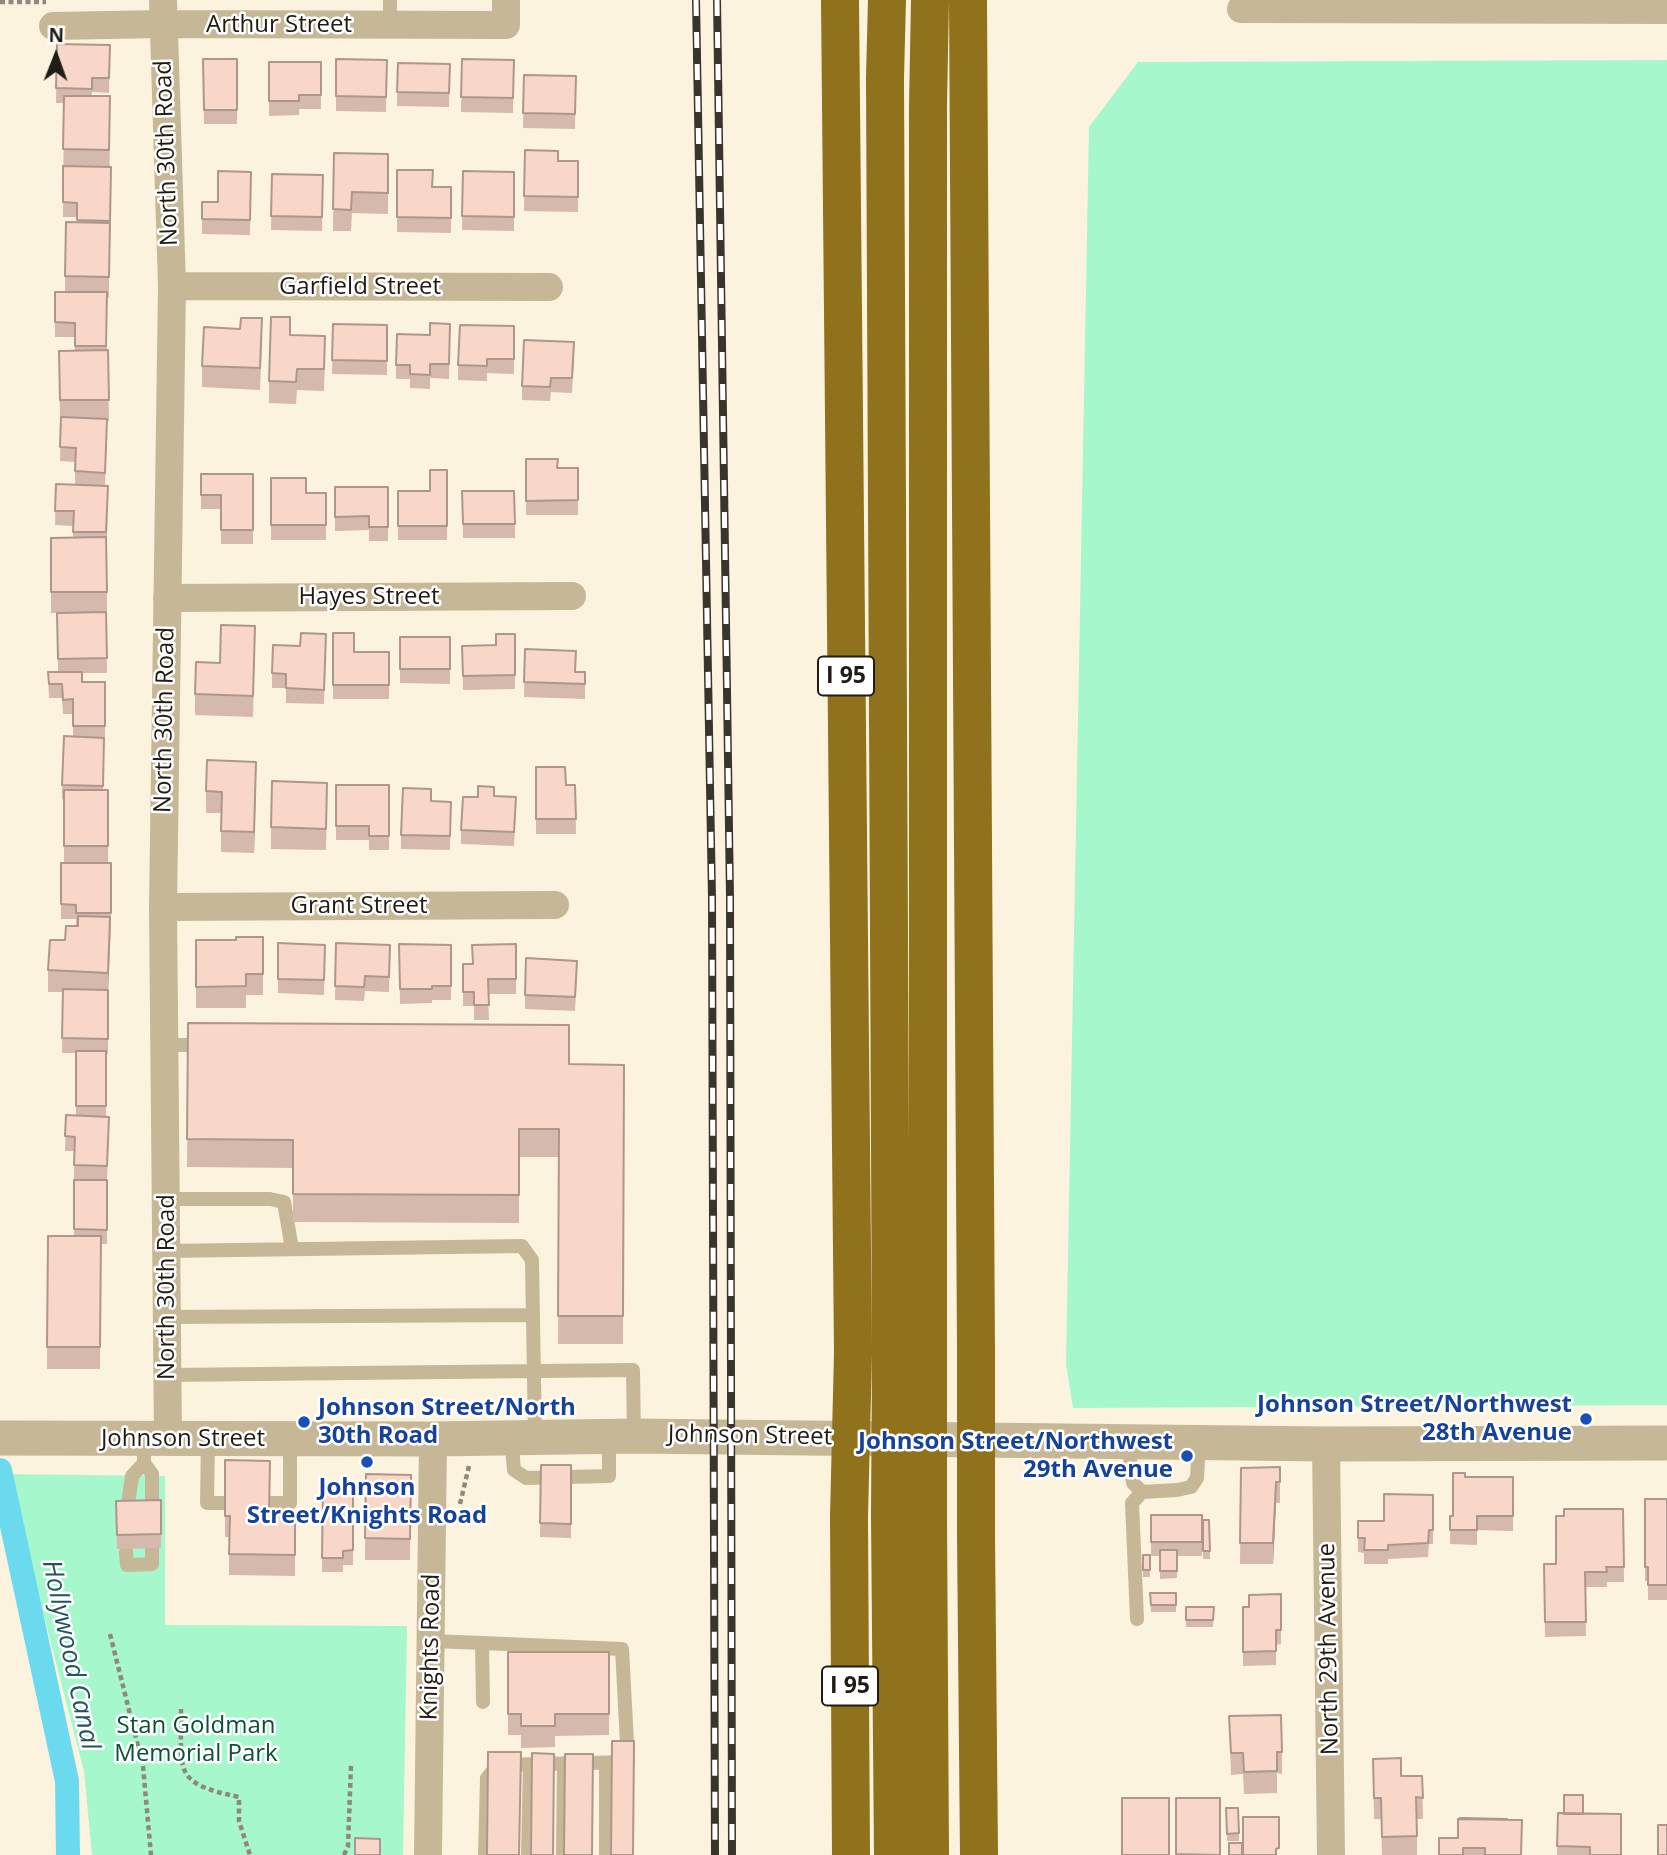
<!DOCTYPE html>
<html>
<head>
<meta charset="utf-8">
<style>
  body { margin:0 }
  #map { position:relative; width:1667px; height:1855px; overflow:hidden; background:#fcf3de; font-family:"Open Sans",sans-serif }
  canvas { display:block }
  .north { position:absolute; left:21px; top:21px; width:70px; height:70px; -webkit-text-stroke:5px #fff; paint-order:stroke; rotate:1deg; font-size:19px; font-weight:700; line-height:28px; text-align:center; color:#201c15 }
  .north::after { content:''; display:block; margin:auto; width:24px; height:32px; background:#201c15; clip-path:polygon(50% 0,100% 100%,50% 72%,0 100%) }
</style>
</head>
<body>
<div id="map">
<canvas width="1667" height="1855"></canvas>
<div class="north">N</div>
</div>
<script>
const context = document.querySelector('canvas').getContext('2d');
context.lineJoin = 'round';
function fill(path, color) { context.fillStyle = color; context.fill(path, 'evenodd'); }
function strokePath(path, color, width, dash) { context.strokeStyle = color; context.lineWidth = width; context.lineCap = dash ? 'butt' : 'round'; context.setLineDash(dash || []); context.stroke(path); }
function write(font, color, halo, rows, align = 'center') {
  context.font = font + ' "Open Sans",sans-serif'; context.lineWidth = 5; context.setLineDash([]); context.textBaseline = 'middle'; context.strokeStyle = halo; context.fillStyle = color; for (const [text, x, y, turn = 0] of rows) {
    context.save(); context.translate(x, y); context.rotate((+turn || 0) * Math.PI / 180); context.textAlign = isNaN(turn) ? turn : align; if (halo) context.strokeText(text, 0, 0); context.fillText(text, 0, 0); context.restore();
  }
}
const green = new Path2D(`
  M1667 60V1405L1073 1408 1066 1364 1089 127 1138 62Z
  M0 1474 165 1476V1625L407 1626 403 1855H92L84 1771 30 1562 2 1500Z`);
const canal = new Path2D(`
  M0 1470 67 1781 68 1855`);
const path = new Path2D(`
  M0 2H46
  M460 1504 469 1466
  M110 1634 143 1766 151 1855
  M181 1709C182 1771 171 1783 239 1797V1821L250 1855
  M344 1855 348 1846 351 1765`);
const service = new Path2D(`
  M390 0V25
  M165 1045H205
  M166 1199H270L284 1202 292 1249
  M166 1251 522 1246 532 1260 535 1437
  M167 1317 533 1315
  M167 1375 633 1370 634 1436
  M511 1437 514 1470 526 1478 609 1476V1437
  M144 1439V1463L152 1474V1519
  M208 1439 207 1503H225
  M1128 1442 1133 1483 1142 1492
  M270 1503H290V1439
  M126 1518 132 1476 144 1463
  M126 1552 127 1565 152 1564V1548
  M1137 1619 1132 1503 1142 1492 1177 1490 1191 1487 1197 1478 1199 1443
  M432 1641 482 1643 483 1702
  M482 1643 622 1649 628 1762 498 1765 487 1778 485 1855
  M606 1763V1855
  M528 1855 530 1765
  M563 1855 564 1764`);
const minor = new Path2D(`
  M163 0 172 286 163 907 168 1439
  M1241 9 1667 10
  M53 26 163 24 506 25V0
  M172 286 549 287
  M167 598 572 596
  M163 907 555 905
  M1326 1444 1331 1855
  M428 1855 433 1439`);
const tertiary = new Path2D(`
  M0 1438 433 1439 634 1436 1326 1444 1667 1443`);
const motorway = new Path2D(`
  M840 0 853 1353
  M887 0 885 78 891 1356
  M968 0 976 1350
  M928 1356V106L930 0
  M928 1514 930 1855
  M890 1515 893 1855
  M849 1517 851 1855
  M976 1534 979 1855`);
const rail = new Path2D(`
  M696 0 712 897 715 1855
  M717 0 730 897 732 1855`);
const motorwayBridge = new Path2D(`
  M928 1356V1514
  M890 1515 891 1356
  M849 1517 853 1353
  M976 1534V1350`);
const wall = new Path2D(`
  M57 44 110 45 109 93 92 92V96H110L109 298H107V350H108L109 421H107L105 486H108L107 542V613H106L107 673H82V682H105V741H104L103 790H108V863H111V928L108 990V1054H106V1117L109 1132 107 1180 74 1179V1151H65L66 1115 76 1116V1053H62L63 992H48V970L65 940 76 926V919H61V863H64V800L62 799V785L73 736V714H63L62 698H49L48 672H58L57 613H51V538L73 537V526L55 525 56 484H75V462L60 461 61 422H60L59 351 75 350V337H55V292H65L66 222H77V217H63L64 103H56Z
  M203 59H237V124H204Z
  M336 59 387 60 386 112 336 111Z
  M462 59 514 60 513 113 461 112Z
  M269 62H321V109H299V115L269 116Z
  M398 63 450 64 449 107 397 106Z
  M524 75 576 76 575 129 523 128Z
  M525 150 558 161H578V212L524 211Z
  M334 153 388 154V214L352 213 351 231H333Z
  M397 170 433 187H451V233L397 232Z
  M463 171 514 172V231L462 230Z
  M251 172 250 235 202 234V202H218Z
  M272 174 323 175 322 231 271 230Z
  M333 324 387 325V375L332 374Z
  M514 326V374L487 373V381L458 380V365Z
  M290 335 325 357 324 391 297 390 296 404 269 403V381Z
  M450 338 449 379 430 378V389L410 388V379H396V365Z
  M262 340 260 390 202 387V366Z
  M574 357 572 393 551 392 550 401 522 400V386Z
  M526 459 557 468H578V515H526Z
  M447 470V540H398V491H430Z
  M201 474H253V544H221V509H201Z
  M271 478 306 493H326V540H271Z
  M335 487H388V541H369V530L335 531Z
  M462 491H514L515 538H463Z
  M333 633 354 652H389V699H333Z
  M326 634 324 704 286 703V688H272V673L300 646Z
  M515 634V689L463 690 462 646 496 645Z
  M400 637H450V684L400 683Z
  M255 648 253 717 195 715V694L220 663Z
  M525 649 576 672H585V699L524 697Z
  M536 767 566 785H575L576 834H536Z
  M256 783 254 853 221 852V813H206V791Z
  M336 785H389V850H369V840H336Z
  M494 796 516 812 514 846 461 844V830L478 797Z
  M431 801 451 802 450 850 401 849V835Z
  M327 804 326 850 271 849V827Z
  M263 937V995H246V1008H196V940H236Z
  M278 943 325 945 324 995 278 993Z
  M336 943 390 945 389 992 365 991 364 1001 335 1000Z
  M399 944 451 945V1000H432V1003L400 1004Z
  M516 944V994H488L489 1020H474V1006H463V964H472Z
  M577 975 575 1011 525 1009V995Z
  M188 1023 569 1064 624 1065 623 1344H558L559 1157H519V1223L293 1222V1168L187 1167Z
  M74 1180H107V1244H101L100 1369H47L48 1236H74Z
  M225 1460 269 1514 295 1515V1576L229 1575V1537H225Z
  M541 1465H571V1538L540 1537Z
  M1280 1467V1503H1276L1273 1564H1240L1241 1468Z
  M366 1474 411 1475 410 1560H365Z
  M1465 1477H1513V1531L1477 1530V1545L1450 1544V1516H1453Z
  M323 1485H353V1565H343V1572H322Z
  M1433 1495V1544H1429L1428 1557 1388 1559V1564H1364V1553L1358 1552V1521H1384Z
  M1645 1499H1667V1600H1648V1581H1645Z
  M161 1500V1548L117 1549 116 1501Z
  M1623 1509 1624 1582H1607V1587H1585L1586 1636 1545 1637 1544 1564H1556L1564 1516Z
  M1151 1515H1202V1556H1177V1578L1160 1579V1556H1151Z
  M1203 1520H1209L1210 1559H1203Z
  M1143 1555H1150V1577H1143Z
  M1150 1593H1176V1612H1151Z
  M1281 1594V1644L1276 1645V1665L1243 1666V1607H1249Z
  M1186 1607H1214L1213 1627H1186Z
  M508 1652H609V1735L555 1736V1747L521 1748V1735H508Z
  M1229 1716 1282 1752V1774L1277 1773V1793L1244 1794 1243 1774 1231 1775Z
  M1373 1759 1401 1776H1422L1423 1819H1417V1855H1382L1381 1819H1374Z
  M1226 1808 1239 1833V1841H1227Z
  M1558 1813 1583 1814 1621 1855H1557Z
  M1439 1838 1521 1855H1439Z`);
const shadedWall = new Path2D(`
  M256 762V783L254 853V832Z
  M110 917V939L108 994V973Z
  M1276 1482V1503L1273 1564V1543Z`);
const building = new Path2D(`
  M57 44 110 45 109 78H92V89L56 88Z
  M203 59H237V110H204Z
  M336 59 387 60 386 97 336 96Z
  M462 59 514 60 513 98 461 97Z
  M269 62H321V95H299V101H269Z
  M398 63 450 64 449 93 397 92Z
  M524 75 576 76 575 114 523 113Z
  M64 96H110L109 150 63 149Z
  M525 150 558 151V161H578V197L524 196Z
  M334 153 388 154V193L352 192 351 210 333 209Z
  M63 166 111 167 110 221 77 220V203L63 202Z
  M397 170H433L432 187H451V218L397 217Z
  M218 171 251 172 250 220 202 219V202H218Z
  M463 171 514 172V217L462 216Z
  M272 174 323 175 322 217 271 216Z
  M66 222 110 223 109 277 65 276Z
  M55 292H107L106 346H75V323L55 322Z
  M271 317H290V335L325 336 324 369H297L296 382 269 381Z
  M241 318H262L260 368 202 366 204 327 240 329Z
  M430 323 450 324 449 364H430V375L410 374V365H396L397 334 430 335Z
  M333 324 387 325V361L332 360Z
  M460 325 514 326V359H487V366L458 365Z
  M524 340 574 342 572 378H551L550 387 522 386Z
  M108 350 109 400H60L59 351Z
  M61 417 107 419 105 473 75 471 76 448 60 447Z
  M526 459H558L557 468H578V500L526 501Z
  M430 470H447V526H398V491H430Z
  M201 474H253V530H221V495H201Z
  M271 478H306V493H326V525H271Z
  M56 484 108 486 106 532H73L74 511H55Z
  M335 487H388V527H369V516L335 517Z
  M462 491H514L515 524H463Z
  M106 537 107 592H51V538Z
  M106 612 107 658 58 659 57 613Z
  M221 625 255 626 253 696 195 694 196 662 220 663Z
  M301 633 326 634 324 690 286 688V674L272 673 273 645 300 646Z
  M333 633H354V652H389V685H333Z
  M496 634H515V675L463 676 462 646 496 645Z
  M400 637H450V669H400Z
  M525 649 576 651 575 672H585V684L524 682Z
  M48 672H82V682H105V726H73V699L63 700 62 684H49Z
  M64 736 104 738 103 786 62 785Z
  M207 760 256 762 254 832 221 831 222 792 206 791Z
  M536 767H565L566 785H575L576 819H536Z
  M272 781 327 783 326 829 271 827Z
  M336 785H389V836H369V826H336Z
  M478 786 494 787V796L516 797 514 832 461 830 463 797H478Z
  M403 788 431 789V801L451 802 450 836 401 835Z
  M64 790H108V846H64Z
  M61 863H111V913H76V905L61 904Z
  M78 916 110 917 108 973 48 970 50 940H65L66 926H78Z
  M236 937H263V974H246V986L196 987V940H236Z
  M278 943 325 945 324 980 278 979Z
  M336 943 390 945 389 977 365 976 364 987 335 986Z
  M399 944 451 945V986H432V989H400Z
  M516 944V979H488L489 1005H474V992H463V964H473L472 945Z
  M526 958 577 961 575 997 525 995Z
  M63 989 108 990V1039L62 1038Z
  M188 1023 569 1025V1064L624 1065 623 1316H558L559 1129H519V1195L293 1194V1140L187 1139Z
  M76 1051H106V1106H76Z
  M66 1115 109 1117 107 1166 74 1165 75 1137 65 1136Z
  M74 1180H107V1230L74 1229Z
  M48 1236H101L100 1347H47Z
  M225 1460 270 1461 269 1514 295 1515V1555L229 1554 230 1516H225Z
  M541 1465H571V1524L540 1523Z
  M1280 1467V1482H1276L1273 1543H1240L1241 1468Z
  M1453 1473H1465V1477H1513V1516H1477V1530H1450V1516H1453Z
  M366 1474 411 1475 410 1539 365 1538Z
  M323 1485H353V1550L343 1551V1558H322Z
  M1384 1494 1433 1495V1530H1429L1428 1543 1388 1545V1550H1364L1365 1538H1358V1521H1384Z
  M1645 1499H1667V1585H1648V1567H1645Z
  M161 1500V1534L117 1535 116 1501Z
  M1564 1509H1623L1624 1567H1606L1607 1572H1585L1586 1622H1545L1544 1564H1556V1516H1564Z
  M1151 1515H1202V1542H1151Z
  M1203 1520H1209L1210 1551H1203Z
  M1160 1550H1177V1571H1160Z
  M1143 1555H1150V1570H1143Z
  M1150 1593H1176V1605H1151Z
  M1281 1594V1630H1276V1651L1243 1652V1607H1249V1595Z
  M1186 1607H1214L1213 1620H1186Z
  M508 1652H609V1714H555V1726H521V1714H508Z
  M1281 1715 1282 1752H1277V1771L1244 1772 1243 1753H1231L1229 1716Z
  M612 1741H634L633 1855H611Z
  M488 1752H521L519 1855H487Z
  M532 1753 554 1754 553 1855H531Z
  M565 1754H593L592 1855H564Z
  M1401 1758V1776H1422L1423 1798 1416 1797 1417 1836 1382 1837 1381 1798H1374L1373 1759Z
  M1564 1795H1583V1814H1564Z
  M1122 1798H1169V1855H1122Z
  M1176 1798H1220V1855L1176 1854Z
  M1226 1808H1238L1239 1833 1227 1834Z
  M1558 1813 1621 1814V1855H1590V1847L1557 1846Z
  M1243 1817H1279V1848L1276 1849V1855H1243Z
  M1460 1818 1507 1819H1460Z
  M1458 1819 1522 1820 1521 1855H1485V1848H1463V1855H1439V1838H1458Z
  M1658 1825H1667V1855H1658Z
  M355 1838 380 1839V1855H355Z
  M1229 1843H1242V1855H1229Z`);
const markers = [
  [1586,1419,7,"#1a4fb4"],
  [304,1422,7,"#1a4fb4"],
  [1187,1456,7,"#1a4fb4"],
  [367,1462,7,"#1a4fb4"]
];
const shields = [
  [846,676,56],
  [850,1686,56]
];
const shieldNames = [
  ["I 95",846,676],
  ["I 95",850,1686]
];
const streetNames = [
  ["Arthur Street",279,25],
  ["North 30th Road",167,153,-92],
  ["Garfield Street",360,287],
  ["Hayes Street",369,597],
  ["North 30th Road",165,720,-89],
  ["Grant Street",359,906],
  ["North 30th Road",167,1287,-90],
  ["Johnson Street",750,1436,1],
  ["Johnson Street",183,1439],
  ["Knights Road",431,1647,-89],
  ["North 29th Avenue",1329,1649,-91]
];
const transitNames = [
  ["Johnson Street/Northwest",1572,1405],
  ["28th Avenue",1572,1433],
  ["Johnson Street/North",318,1408,"left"],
  ["30th Road",318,1436,"left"],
  ["Johnson Street/Northwest",1173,1442],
  ["29th Avenue",1173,1470],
  ["Johnson",367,1488,"center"],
  ["Street/Knights Road",367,1516,"center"]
];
const parkNames = [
  ["Stan Goldman",196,1726],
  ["Memorial Park",196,1754]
];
const waterNames = [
  ["Hollywood Canal",70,1655,78]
];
fill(green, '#a6f7cb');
strokePath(canal, '#6bdaef', 24);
strokePath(path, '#8f897b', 4.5, [5, 3.5]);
strokePath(service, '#c6b797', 14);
strokePath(minor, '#c6b797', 28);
strokePath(tertiary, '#c6b797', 35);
strokePath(motorway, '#90711c', 38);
strokePath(rail, '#39342c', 8);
strokePath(rail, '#fff', 5, [16]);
strokePath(motorwayBridge, '#90711c', 38);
fill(wall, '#d5b9ac');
fill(shadedWall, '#ae968c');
fill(building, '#f8d7c8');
strokePath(building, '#ae968c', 2);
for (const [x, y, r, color] of markers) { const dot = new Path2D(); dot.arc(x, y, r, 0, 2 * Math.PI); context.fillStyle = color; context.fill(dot); strokePath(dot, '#fff', 2.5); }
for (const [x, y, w] of shields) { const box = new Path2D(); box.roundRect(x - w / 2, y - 19.5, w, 39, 5); context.fillStyle = '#fff'; context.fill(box); strokePath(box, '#201c15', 2); }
write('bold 23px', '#201c15', null, shieldNames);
write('24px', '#201c15', '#fff', streetNames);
write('bold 24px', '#164399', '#fff', transitNames, 'right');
write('24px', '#0c5134', '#fff', parkNames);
write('italic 26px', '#23535d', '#fff', waterNames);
</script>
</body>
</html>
